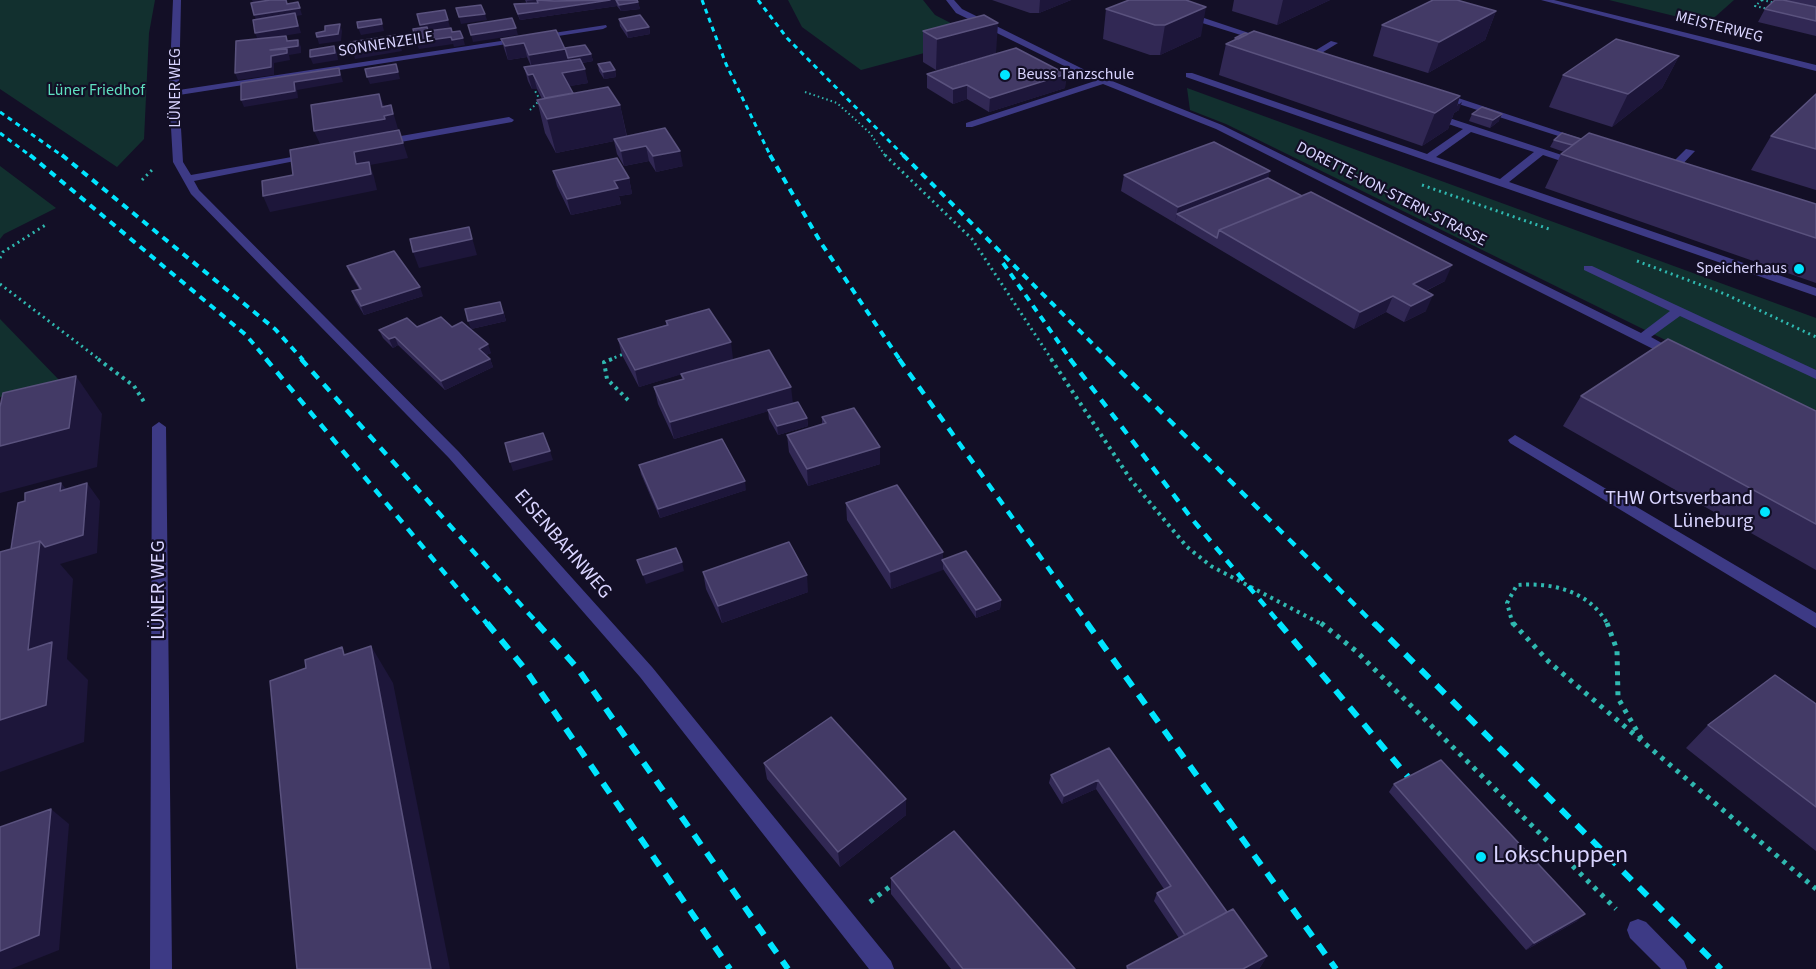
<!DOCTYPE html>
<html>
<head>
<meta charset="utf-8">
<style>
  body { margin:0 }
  canvas { display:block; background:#130f26 }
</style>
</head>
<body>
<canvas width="1816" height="969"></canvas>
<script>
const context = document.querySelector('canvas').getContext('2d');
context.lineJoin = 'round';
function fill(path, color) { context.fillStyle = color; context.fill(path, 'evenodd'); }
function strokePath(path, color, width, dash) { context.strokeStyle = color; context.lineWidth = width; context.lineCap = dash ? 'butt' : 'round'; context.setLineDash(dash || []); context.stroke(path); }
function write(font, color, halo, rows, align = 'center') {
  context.font = font + ' "Source Sans 3",sans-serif'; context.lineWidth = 4.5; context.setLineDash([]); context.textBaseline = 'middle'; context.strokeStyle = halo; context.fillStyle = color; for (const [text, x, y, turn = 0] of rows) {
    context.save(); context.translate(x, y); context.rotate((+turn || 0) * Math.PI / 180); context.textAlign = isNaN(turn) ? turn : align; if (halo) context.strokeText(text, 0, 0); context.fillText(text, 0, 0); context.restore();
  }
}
const green = new Path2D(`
  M0 0H155L149 33 144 139 117 167 0 89Z
  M788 0H923L935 15 980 38 861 70 802 27Z
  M1609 0H1734L1707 24Z
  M1187 88 1816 318V414L1226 124 1190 110Z
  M0 166 56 208 4 234 0 239Z
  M0 319 61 382 0 397Z`);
const pathFar3 = new Path2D(`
  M1762 0 1755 6 1768 9
  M1762 0 1775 3
  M805 92 837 103 870 133 886 157
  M530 110 540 100 534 89`);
const pathFar2 = new Path2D(`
  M885 155 972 239 1052 360
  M142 180 154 168
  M1422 185 1549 229
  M0 258 3 252 47 224
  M1637 261 1725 294 1816 337
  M0 284 100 360
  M609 360 626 353`);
const pathFar1 = new Path2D(`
  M98 359 134 386 146 405
  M612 359 604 362 607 379 628 400
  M1051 359 1131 480 1187 547 1211 566 1323 625
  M1513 625 1507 603 1517 585C1552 582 1590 591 1608 625`);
const path = new Path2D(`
  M1321 623 1356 651 1616 909
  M1513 623 1549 662 1816 889
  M1607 623 1617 650 1618 698 1642 740
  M870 902 893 884`);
const minor = new Path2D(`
  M173 0H181L179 90 606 25 607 27 603 29 179 95 183 162 191 175 314 153 315 155 310 158 194 181 199 190 459 452 652 667 891 961 894 969H869L640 677 449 458 191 194 173 162 169 93Z
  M946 0H954L962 9 1087 71 1222 125 1641 333 1670 311 1584 270V266H1592L1816 370V379L1680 316 1651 337 1683 355 1681 358H1671L1216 129 1103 84 972 127H966V123L1095 81 956 13Z
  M1541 0H1554L1816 65V71Z
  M1183 13H1189L1267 39 1260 41 1183 17Z
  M1331 41 1338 43 1315 57 1308 55Z
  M1186 73H1192L1427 154 1463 129 1428 117 1426 115 1431 112 1583 162 1584 164 1579 167 1543 155 1509 182 1816 288V296L1186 77ZM1471 132 1534 152 1500 179 1436 157Z
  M1440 94H1446L1585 140 1577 142 1440 98Z
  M509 117 514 120 512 122 384 145 379 142 384 139Z
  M1686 149 1695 151 1676 171H1668V167Z
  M159 422 166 427 172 969H150L152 427Z
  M1515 435 1816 613V628L1510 443 1508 440Z
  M1638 919 1646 922 1684 961 1687 969H1661L1630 938 1627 930 1630 922Z`);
const railFar3 = new Path2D(`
  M702 0 726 64 771 157
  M758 0 787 38 905 157
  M0 112 64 157
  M0 133 32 157`);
const railFar2 = new Path2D(`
  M30 155 246 335 267 360
  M62 155 275 329 303 360
  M770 155 821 243 900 360
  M903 155 1109 360
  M1003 263 1071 360`);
const railFar1 = new Path2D(`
  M266 359 488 625
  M301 359 539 625
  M899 359 1089 625
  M1070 359 1192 519 1281 625
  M1108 359 1375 625`);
const rail = new Path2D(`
  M487 623 525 669 730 969
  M537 623 578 669 788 969
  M1087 623 1336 969
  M1279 623 1419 790
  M1374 623 1721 969`);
const wall = new Path2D(`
  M525 0H637L640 9 621 11 617 6 520 20 516 11 514 4H527Z
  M992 0H1071L1039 13H1030Z
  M1129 0 1201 36 1160 55H1150L1103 39 1106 9Z
  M1234 0H1330L1277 25 1232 11Z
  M1775 0H1816V36L1758 22 1765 9Z
  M1496 11 1485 40 1428 73 1373 56 1382 25Z
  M619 19 649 27 650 34 628 38 620 26Z
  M923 31 996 53 936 70 923 62Z
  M1235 38 1460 96 1458 101 1459 110 1454 113 1448 129 1422 146 1219 75 1226 44 1235 40Z
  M501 39 565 48 591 54 593 61 582 63 588 83 569 86 573 93 620 105 627 136 683 166 656 172 649 161 624 166 617 154 614 141 556 153 545 133 537 100 542 99 537 89H532L528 81 524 67 531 66 527 57 508 60Z
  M1679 56 1662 88 1612 127 1549 107 1563 75Z
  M598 64 615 70 616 77 604 79 599 71Z
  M927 74H1066L1065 88 989 112 967 99 953 104 927 88Z
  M1816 94V190L1751 170 1771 136Z
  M1472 114 1499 121 1490 128 1469 121Z
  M1581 139 1816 204V283L1545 188 1561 154 1564 152 1550 147 1554 140Z
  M553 171 629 178 632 194 619 196 621 204 571 215 557 186Z
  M1124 175 1268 178 1445 281 1426 291V311L1404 322 1386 312 1354 329 1121 191Z
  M347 266 423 296 364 315 355 300 352 291 359 289 350 274Z
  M503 310 506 321 471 329 491 353 486 355 490 359 493 367 445 390 398 345 393 348 383 338 379 330 417 327H452L471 329Z
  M666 321 733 359 700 368 793 403 807 418 808 426 778 435 769 419 768 411 674 439 658 404 654 387 682 379 681 374 639 387 622 355 618 339 666 325Z
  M1581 396 1816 411V570L1563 426Z
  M822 417 880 464 808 486 789 452 787 435 822 424Z
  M639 465 746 490 660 518 641 474Z
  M846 503 943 552V559L1001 600 1000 609 976 618 943 569 891 589 847 520Z
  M703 572 808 592 722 623 706 589Z
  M1816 704V851L1686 748 1708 725Z
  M1109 748 1227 912 1267 956 1259 969H1126L1127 966 1179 938 1154 901 1157 893 1164 889 1096 789 1062 804 1049 783 1051 775Z
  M764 763 906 815 840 867 767 779Z
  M1394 784 1577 921 1526 950 1389 792Z
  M891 878 1075 969H951L891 894Z`);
const shadedWall = new Path2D(`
  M252 0H272L253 3Z
  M286 0 288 4 298 2 302 15 296 16 301 33 258 40 255 33 257 22 254 15Z
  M536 0 538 6 528 7 527 1Z
  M610 0H616L617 6 520 20 518 14Z
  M1040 0H1071L1039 13Z
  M1283 0H1330L1277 25Z
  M638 2 640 9 621 11 619 5Z
  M1206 7 1201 36 1160 55 1165 25Z
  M1496 11 1485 40 1428 73 1439 42Z
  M485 14 487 20 461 24 459 17Z
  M381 19 384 31 361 35 358 28Z
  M448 20 450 27 422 32 420 25Z
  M998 23 996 53 936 70 937 39Z
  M340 24 342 31 341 41 319 44 317 37Z
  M649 27 650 34 628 38 627 31Z
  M516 28 518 35 473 42 471 35Z
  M397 35 402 51 355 59 354 55 347 56 344 49Z
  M286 36 289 43 298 40 301 47V53L289 55 290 60 274 63V75L238 80 235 73 271 56 287 41Z
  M451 37 453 44 419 49 416 42Z
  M463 38 465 45 454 47 452 40Z
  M524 43 527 57 508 60 505 46Z
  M334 46 337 53 338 60 313 64 310 57Z
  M565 49 569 63 532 68 529 55Z
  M591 54 593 61 570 65 568 58Z
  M1679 56 1662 88 1612 127 1628 94Z
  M396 64 400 79 370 84 367 77Z
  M339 68 343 82 297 90 298 98 244 107 241 100Z
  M585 69 588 83 565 87 562 73Z
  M615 70 616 77 604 79 603 72Z
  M533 74 537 89H532L528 75Z
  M1066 74 1065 88 989 112 990 98Z
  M967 85V99L953 104V89Z
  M379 94 385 108 391 105 398 129 389 131 390 134 321 146 314 131 382 107Z
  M1460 96 1457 106 1462 102 1459 110 1454 113 1448 129 1422 146 1435 113Z
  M620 105 627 138 614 139V141L556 153 547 119Z
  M1502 114 1499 121 1490 128 1493 120Z
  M399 130 408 158 370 165 374 177 377 190 270 212 263 196 356 164 354 152Z
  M646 146 649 161 624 166 621 151Z
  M680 151 683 166 656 172 653 156Z
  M1270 171 1266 186 1177 214 1175 223 1178 207Z
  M629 178 632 194 619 196 621 204 571 215 567 199 614 181Z
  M469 227 477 255 419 268 413 252Z
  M1452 265 1445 281 1407 300 1413 284Z
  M420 287 423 296 364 315 361 306Z
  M1433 295 1426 311 1404 322 1411 306Z
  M1393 296 1386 312 1354 329 1360 312Z
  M500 302 506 321 471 329 468 321Z
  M395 337 398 345 393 348 389 339Z
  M731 342 733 359 639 387 635 370Z
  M488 344 491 353 482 357 479 349Z
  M490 359 493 367 445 390 441 381Z
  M76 376 102 414 97 467 0 493V430Z
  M791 387 793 404 674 439 670 422Z
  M807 418 808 426 778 435 777 426Z
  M880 447V464L808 486 807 469Z
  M550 451 553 460 513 471 510 462Z
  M745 481 746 490 660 518 658 509Z
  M61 483 75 500 60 491Z
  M87 483 100 501 97 553 60 564 73 579 67 659 88 680 84 742 0 772V720L28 650 40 541Z
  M943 552V570L891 589 890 572Z
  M682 562 684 571 646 584 643 575Z
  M807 575 808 592 722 623 718 606Z
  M1001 600 1000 609 976 618V610Z
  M371 646 393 683 450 969H431Z
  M1098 780 1096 789 1062 804 1064 796Z
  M906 799V815L840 867 838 852Z
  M51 809 69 824 59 950 11 969H0V951Z
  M1585 914 1577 921 1526 950 1534 943Z
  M1267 956 1259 969H1243Z`);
const building = new Path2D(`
  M270 0H286L287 4 298 2 300 8 254 15 251 3Z
  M537 0 554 1 610 0 518 14 514 4 538 3Z
  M616 0H637L638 2 619 5Z
  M1129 0H1186L1206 7 1165 25H1155L1106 9Z
  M1433 0H1457L1496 11 1439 42 1382 25Z
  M1775 0H1783L1816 7V21L1765 9Z
  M481 5 485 14 459 17 456 8Z
  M445 10 448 20 420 25 417 14Z
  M295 13 298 26 255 33 253 20Z
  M640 15 649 27 627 31 619 19Z
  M984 15 998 23 937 39 923 31Z
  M512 18 516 28 471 35 468 25Z
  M381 19 382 24 358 28 357 22Z
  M340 24 338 34 317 37 316 33 325 31V26Z
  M427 27 428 31 451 28 452 32 460 31 463 38 452 40 451 37 416 42 413 29Z
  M556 30 565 49 529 55 524 43 505 46 501 39Z
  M1254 31 1460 96 1435 113 1226 44Z
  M1245 33 1248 34 1238 39 1235 38Z
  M397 35 399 44 353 51 352 48 344 49V46L352 45 351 42Z
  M286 36 287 41 298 40V46L270 50 287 49V53L271 56V67L235 73 236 41Z
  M1616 39 1679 56 1628 94 1563 75Z
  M585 45 591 54 568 58 565 48Z
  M334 46 335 53 310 57V50Z
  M1016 48 1066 74 990 98 967 85 953 89 927 74Z
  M580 59 585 69 562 73 573 93 545 98 533 74 528 75 524 67Z
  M610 62 615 70 603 72 598 64Z
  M396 64 398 72 367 77 365 69Z
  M339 68 340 75 294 82 295 91 241 100V83Z
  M608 87 620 105 547 119 537 100Z
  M379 94 382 107 391 105 393 114 384 116 385 119 314 131 311 105Z
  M1816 94V149L1771 136Z
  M1482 107 1502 114 1493 120 1472 114Z
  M665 128 680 151 653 156 646 146 621 151 614 139Z
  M399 130 403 143 354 152 356 164 369 162 371 174 263 196 262 181 293 175 290 150Z
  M1562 133 1581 139 1572 145 1554 140Z
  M1589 133 1816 204V238L1561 154Z
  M1214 142 1270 171 1178 207 1124 175Z
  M617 158 629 178 614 181 618 188 567 199 553 171Z
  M1268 178 1302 196 1219 230 1217 238 1177 214Z
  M1311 192 1452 265 1413 284 1433 295 1411 306 1393 296 1360 312 1219 230Z
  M469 227 472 239 413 252 410 239Z
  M394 251 420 287 361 306 352 291 361 289 347 266Z
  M500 302 503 313 468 321 465 309Z
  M709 309 731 342 635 370 618 339 668 325 666 321Z
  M441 317 452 327 462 322 488 344 479 349 490 359 441 381 395 337 389 339 379 330 407 318 417 327Z
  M1668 339 1816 411V524L1581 396Z
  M769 350 791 387 670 422 654 387 684 379 681 374Z
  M76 376 69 428 0 446V407L3 393Z
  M798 402 807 418 777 426 768 410Z
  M854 408 880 447 807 469 787 435 826 423 822 417Z
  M543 433 550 451 510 462 505 443Z
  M722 439 745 481 658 509 639 465Z
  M61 483 60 491 87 483 83 535 45 547 40 541 11 549 18 503 25 501V493Z
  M897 485 943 552 890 572 846 503Z
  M40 541 28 650 52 642 46 705 0 720V552Z
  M789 542 807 575 718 606 703 572Z
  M676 548 682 562 643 575 637 560Z
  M966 551 1001 600 976 610 942 560Z
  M371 646 431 969H297L270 681 306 668 305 660 342 647 344 655Z
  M1775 675 1816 704V807L1708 725Z
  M831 717 906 799 838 852 764 763Z
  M1109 748 1227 912 1185 935 1157 893 1171 886 1098 780 1064 796 1051 775Z
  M1441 760 1585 914 1534 943 1394 784Z
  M51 809 39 935 0 951V827Z
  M954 831 1075 969H963L891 878Z
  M1233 909 1267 956 1243 969H1128L1127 966Z`);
const markers = [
  [1005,75,6,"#00e5ff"],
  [1799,269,6,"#00e5ff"],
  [1765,512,6,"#00e5ff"],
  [1481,857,6,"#00e5ff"]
];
const farStreetnames = [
  ["MEISTERWEG",1719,28,14],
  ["SONNENZEILE",386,45,-9],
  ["LÜNER WEG",176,88,-90],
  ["DORETTE-VON-STERN-STRASSE",1391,195,27]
];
const farPoinames = [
  ["Beuss Tanzschule",1017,75],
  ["Speicherhaus",1787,269,"right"]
];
const farParknames = [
  ["Lüner Friedhof",96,91]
];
const poiNames = [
  ["THW Ortsverband",1753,500],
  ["Lüneburg",1753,523]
];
const streetNames = [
  ["EISENBAHNWEG",562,545,49],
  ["LÜNER WEG",160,590,-90]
];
const nearPoinames = [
  ["Lokschuppen",1493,857]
];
fill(green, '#12302f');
strokePath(pathFar3, '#2fb8b0', 2, [1.5, 3]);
strokePath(pathFar2, '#2fb8b0', 3, [2, 4]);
strokePath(pathFar1, '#2fb8b0', 4, [3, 4.5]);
strokePath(path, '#2fb8b0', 5, [4, 6]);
fill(minor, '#3d3a85');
strokePath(railFar3, '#00e5ff', 3, [5, 4.5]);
strokePath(railFar2, '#00e5ff', 4, [7, 6]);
strokePath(railFar1, '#00e5ff', 4.5, [9, 8]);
strokePath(rail, '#00e5ff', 6, [12, 10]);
fill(wall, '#312854');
fill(shadedWall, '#1d163a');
fill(building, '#433a66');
strokePath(building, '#5a527e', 1.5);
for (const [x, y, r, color] of markers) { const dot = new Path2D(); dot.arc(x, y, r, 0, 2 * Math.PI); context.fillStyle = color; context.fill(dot); strokePath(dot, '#130f26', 2); }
write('16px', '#d9d4ff', '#130f26', farStreetnames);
write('16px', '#d9d4ff', '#130f26', farPoinames, 'left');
write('16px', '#5fe0c0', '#130f26', farParknames);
write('20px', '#d9d4ff', '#130f26', poiNames, 'right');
write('20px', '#d9d4ff', '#130f26', streetNames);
write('24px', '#d9d4ff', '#130f26', nearPoinames, 'left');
</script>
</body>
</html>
